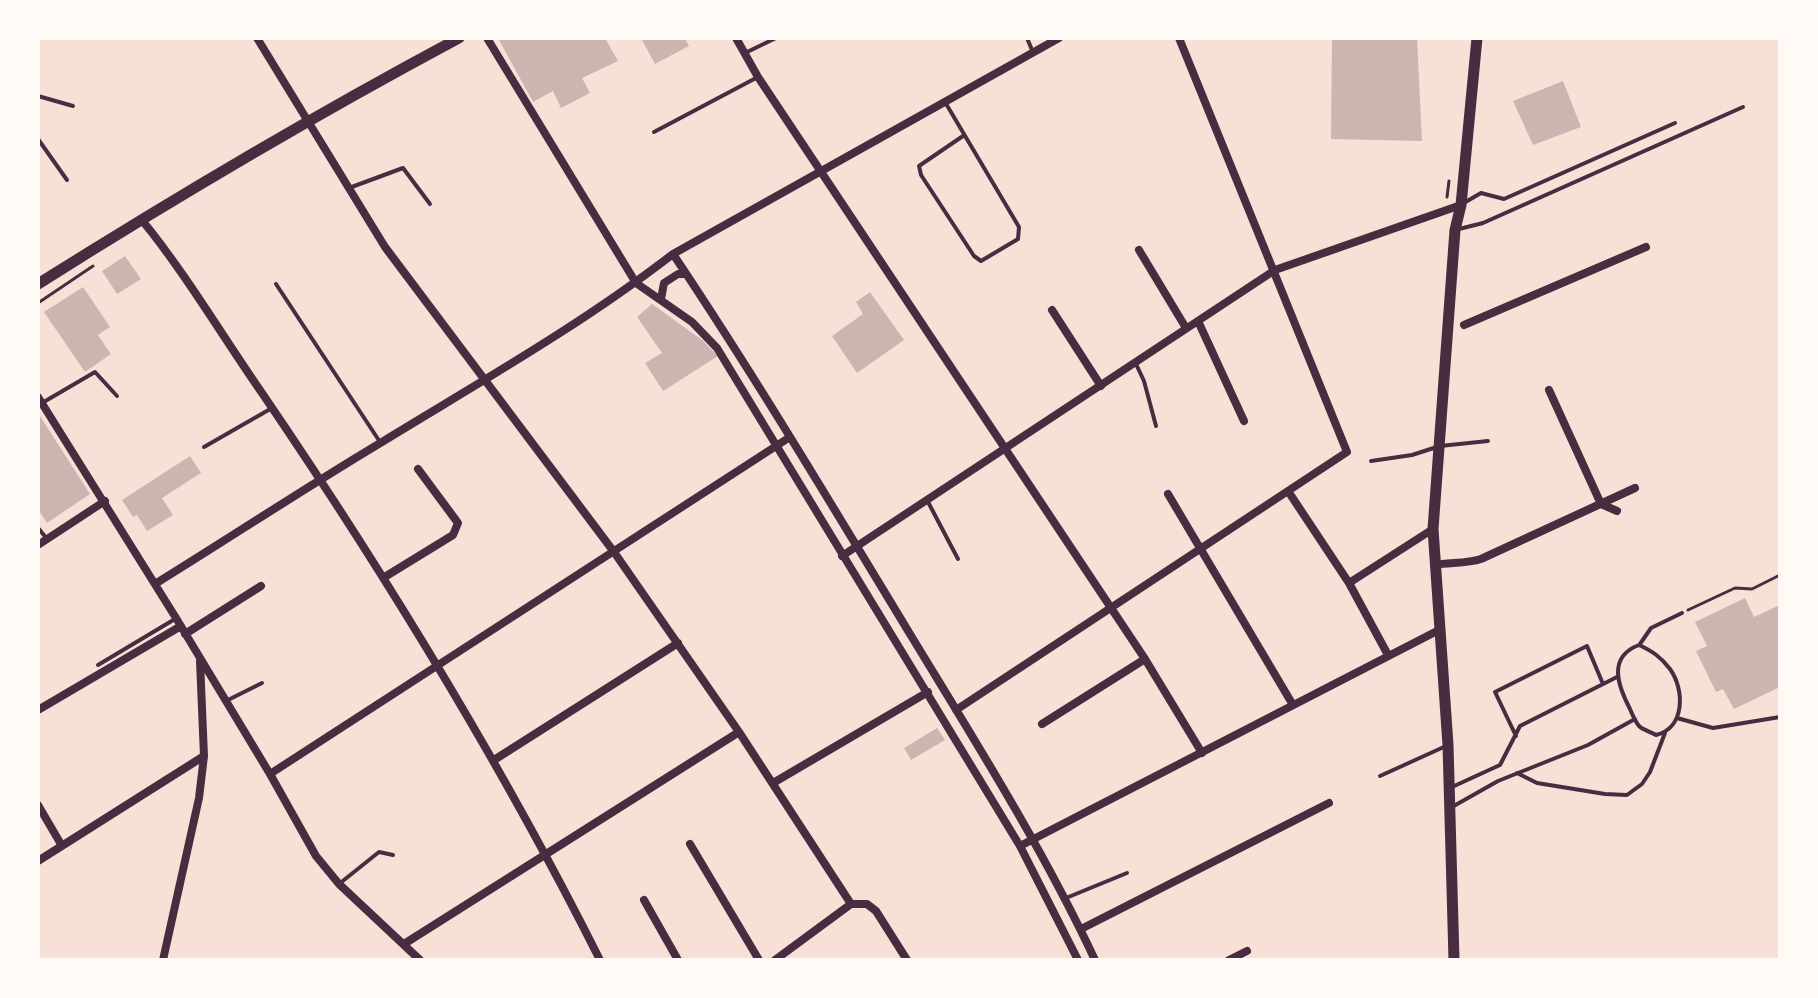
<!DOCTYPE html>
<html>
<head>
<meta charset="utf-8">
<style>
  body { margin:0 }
  #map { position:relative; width:1818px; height:998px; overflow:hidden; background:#f7e1d7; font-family:Mulish,sans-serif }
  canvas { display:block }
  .frame { position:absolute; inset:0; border:40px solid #fffaf5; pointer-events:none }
</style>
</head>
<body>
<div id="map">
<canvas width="1818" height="998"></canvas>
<div class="frame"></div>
</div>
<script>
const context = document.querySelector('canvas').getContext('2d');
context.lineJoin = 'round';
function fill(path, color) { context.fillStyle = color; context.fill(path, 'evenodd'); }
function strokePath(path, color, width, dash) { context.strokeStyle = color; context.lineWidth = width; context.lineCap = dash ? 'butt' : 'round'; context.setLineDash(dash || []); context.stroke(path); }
const building = new Path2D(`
  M503 38H605L618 61 582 78 590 93 561 108 553 91 533 102 499 40Z
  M641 38H685L689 46 655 64Z
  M1332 38H1417L1422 141 1331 139Z
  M1563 81 1581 127 1533 145 1513 101Z
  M125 256 141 279 117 294 102 271Z
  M83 287 110 327 98 335 111 354 85 372 44 312Z
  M870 292 904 340 857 373 832 336 863 314 856 302Z
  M652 304 702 340 718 356 663 391 645 363 662 353 637 317Z
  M38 413 90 494 47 523 38 509Z
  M190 456 201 473 162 498 173 515 147 531 137 515 133 517 122 500Z
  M1745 598 1754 617 1780 605V673L1778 674 1780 687 1734 709 1723 689 1716 692 1696 651 1707 646 1695 622Z
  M937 728 945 740 911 760 904 748Z`);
const path = new Path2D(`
  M1447 197 1449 181
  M38 303 93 266
  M1688 610 1735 588 1752 589 1780 575`);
const service = new Path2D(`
  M1027 38 1032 50
  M745 53 776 38
  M38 96 73 106
  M945 102 1019 227 1018 239 981 261 974 256 921 175 919 166 963 136
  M654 132 756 78
  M38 139 67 180
  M349 188 403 168 430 204
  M1462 204 1481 193 1504 199 1675 123
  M1459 229 1483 223 1743 107
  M276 284 380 442
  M1136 364 1144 381 1156 426
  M42 403 95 372 117 396
  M204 447 272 408
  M1371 461 1412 455 1440 446 1488 441
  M927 500 958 559
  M39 529 47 539
  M1640 644 1651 628 1682 613
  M1639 645C1652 651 1661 657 1670 669 1685 690 1685 728 1656 735 1651 732 1643 730 1639 726 1635 721 1632 714 1630 709 1618 686 1607 657 1639 645Z
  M98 665 175 619
  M228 700 262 683
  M1677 718 1713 728 1780 717
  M1516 736 1495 692 1587 646 1603 684
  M1517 773 1537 783 1605 794 1627 795 1642 784 1650 772 1665 733
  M1380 776 1446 746
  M1452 787 1500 765 1520 726 1617 677
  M1452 807 1498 781 1588 745 1635 719
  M339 884 379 852 393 855
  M1066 898 1127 873`);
const minor = new Path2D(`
  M257 38 385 247 614 552 739 732 851 904
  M487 38 636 283 692 322 717 348 1020 846 1078 960
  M736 38 758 77 1145 659 1202 753
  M141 219C184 271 223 337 262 393 386 575 501 763 600 960
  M1139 250 1186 328
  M673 254C756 378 833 507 910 634 975 741 1042 847 1095 960
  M661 299 664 283 678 274H686
  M1052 310 1101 386
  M1198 321 1244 421
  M1464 325 1646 247
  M1549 390 1601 504 1617 511
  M38 397 176 618 270 774 316 856 339 884 420 960
  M1288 491 1349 583 1388 655
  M1168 494 1293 705
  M38 545 105 501
  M842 556 1275 270 1461 205
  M1434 565C1450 562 1466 564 1481 559L1635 488
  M383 578 453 535 458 523 418 469
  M1349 583 1433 529
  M155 584C231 537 305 488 382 442 480 382 581 325 673 254L1059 38
  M185 634 261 586
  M38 710 181 626
  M956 710 1347 452 1179 38
  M1042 724 1145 659
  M494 760 678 643
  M270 774 790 437
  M773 783 928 692
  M38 805 62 846
  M690 844 759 960
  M1020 846 1439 630
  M38 861 204 756
  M644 900 678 960
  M851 904H867L876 911 907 960
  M1081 929 1329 803
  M404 944 739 732
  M163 960 199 798 204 756 200 661
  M775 960 851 904
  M1229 960 1247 951`);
const secondary = new Path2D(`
  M38 284C176 197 315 115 459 38
  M1454 960 1448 745 1433 529 1455 230 1461 205 1477 38`);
fill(building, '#ccb4b1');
strokePath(path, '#4a2c40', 3);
strokePath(service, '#4a2c40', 4);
strokePath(minor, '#4a2c40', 8);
strokePath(secondary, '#4a2c40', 11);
</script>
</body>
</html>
